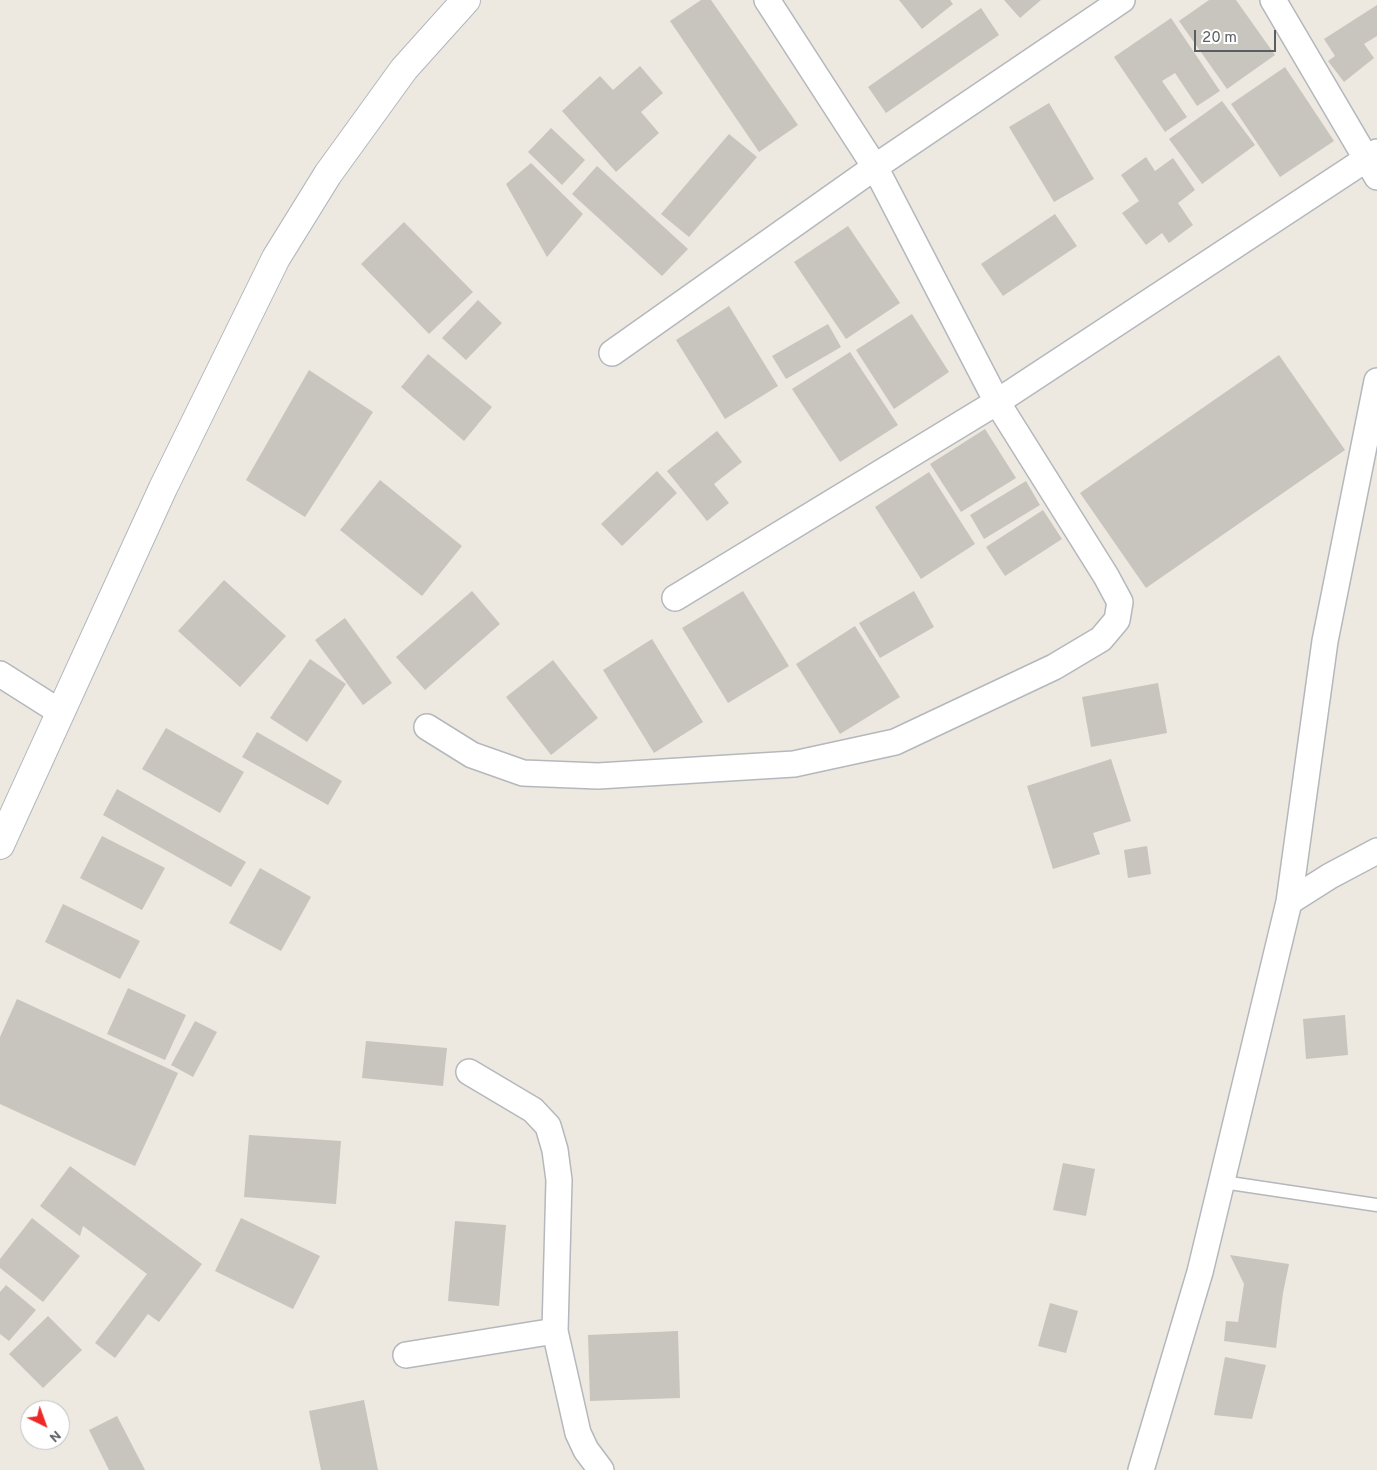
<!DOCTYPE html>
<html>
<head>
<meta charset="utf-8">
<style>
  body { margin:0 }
  #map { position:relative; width:1377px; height:1470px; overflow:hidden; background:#ede9e1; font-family:Overpass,sans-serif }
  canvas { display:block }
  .north { position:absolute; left:20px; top:1400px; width:50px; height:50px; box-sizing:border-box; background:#fff; border:1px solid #bdbfc0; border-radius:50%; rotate:138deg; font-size:14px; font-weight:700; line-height:20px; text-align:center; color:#595e62 }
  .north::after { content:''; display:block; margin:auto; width:18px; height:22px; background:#ed2927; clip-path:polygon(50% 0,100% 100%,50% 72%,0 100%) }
  .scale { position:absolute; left:1194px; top:30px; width:82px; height:22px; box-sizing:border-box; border:2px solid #595e62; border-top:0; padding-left:6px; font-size:15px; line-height:18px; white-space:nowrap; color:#595e62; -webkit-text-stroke:4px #fff; paint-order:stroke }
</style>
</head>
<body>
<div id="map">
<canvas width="1377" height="1470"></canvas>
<div class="north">N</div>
<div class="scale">20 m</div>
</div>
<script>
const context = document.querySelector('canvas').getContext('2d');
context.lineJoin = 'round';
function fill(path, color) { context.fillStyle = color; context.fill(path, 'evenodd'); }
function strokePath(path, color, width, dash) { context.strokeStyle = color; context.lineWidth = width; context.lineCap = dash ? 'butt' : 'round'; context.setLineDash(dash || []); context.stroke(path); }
const building = new Path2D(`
  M701 0H711L798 125 759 152 670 21Z
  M899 0H950L953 4 922 29Z
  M1004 0H1041L1020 18Z
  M1209 0H1236L1275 55 1227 89 1179 21Z
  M1377 5V36L1364 44 1374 58 1344 82 1328 61 1335 56 1324 39Z
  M981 8 999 35 886 113 868 87Z
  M1171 18 1220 91 1197 106 1175 73 1162 81 1187 117 1165 132 1114 57Z
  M640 66 663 93 641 112 659 133 616 172 562 111 600 76 613 90Z
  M1285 67 1334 141 1280 177 1231 104Z
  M1222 101 1255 145 1202 184 1169 139Z
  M1049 103 1094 179 1054 202 1009 127Z
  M551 128 585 160 562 185 528 152Z
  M729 134 757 157 689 237 661 214Z
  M1146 157 1155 171 1173 158 1195 190 1178 203 1193 225 1169 243 1162 233 1146 245 1122 213 1139 201 1121 175Z
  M531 163 583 214 547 257 506 184Z
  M597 166 688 249 662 276 572 194Z
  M1055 214 1077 246 1003 296 981 264Z
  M404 222 473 292 429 334 361 264Z
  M848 226 900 303 846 339 794 262Z
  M478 300 502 323 466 360 442 338Z
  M729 306 778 386 725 419 676 340Z
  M912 314 949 372 894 409 856 350Z
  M828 324 841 347 786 379 772 356Z
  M850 352 898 425 840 462 792 389Z
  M428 354 492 407 464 441 401 387Z
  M1279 355 1345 450 1146 588 1080 493Z
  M309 370 373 412 305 517 246 480Z
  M985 429 1016 478 961 512 930 464Z
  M717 431 742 462 714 484 729 503 707 521 667 471Z
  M657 471 677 493 622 546 601 524Z
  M929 472 975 544 921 579 875 507Z
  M380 480 462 546 422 596 340 530Z
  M1026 481 1040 505 984 539 970 515Z
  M1043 510 1062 539 1005 576 986 547Z
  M224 580 286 636 240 687 178 631Z
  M472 591 500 624 425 690 396 657Z
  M743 591 789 666 728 703 682 628Z
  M914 591 934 627 880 658 859 623Z
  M345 618 392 683 363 705 315 640Z
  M855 626 900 697 840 734 796 664Z
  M652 639 703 722 654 753 603 670Z
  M310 659 346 684 307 742 270 718Z
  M553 660 598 718 551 755 506 697Z
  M1158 683 1167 733 1091 747 1082 697Z
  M166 728 244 772 220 813 142 769Z
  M257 732 342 781 328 805 242 757Z
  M1111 759 1131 821 1093 833 1100 854 1053 869 1027 786Z
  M117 789 246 862 231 887 103 815Z
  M102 836 165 868 142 910 80 878Z
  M1147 846 1151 874 1128 878 1124 850Z
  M260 868 311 897 281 951 229 923Z
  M63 904 140 941 120 979 45 942Z
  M128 988 186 1015 165 1060 107 1034Z
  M17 999 178 1073 135 1166 0 1104V1037Z
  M1345 1015 1348 1055 1306 1059 1303 1019Z
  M195 1021 217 1032 193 1077 171 1065Z
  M366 1041 447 1048 443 1086 362 1078Z
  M249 1135 341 1141 336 1204 244 1197Z
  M1063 1163 1095 1169 1086 1216 1053 1210Z
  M70 1166 202 1264 159 1322 148 1314 115 1358 95 1343 147 1274 83 1226 80 1236 40 1206Z
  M32 1218 80 1256 43 1302 0 1268V1259Z
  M241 1218 320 1256 293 1309 215 1271Z
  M455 1221 506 1225 499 1306 448 1301Z
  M1230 1255 1289 1264 1283 1293 1276 1348 1224 1341 1226 1321 1238 1322 1244 1284Z
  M6 1285 36 1310 9 1341 0 1334V1292Z
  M1050 1303 1078 1311 1066 1353 1038 1346Z
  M48 1316 82 1350 43 1388 9 1354Z
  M678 1331 680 1398 590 1401 588 1335Z
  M1225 1357 1266 1365 1252 1419 1214 1415Z
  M364 1400 378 1470H321L309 1411Z
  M117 1416 145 1470H109L89 1430Z`);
const lane = new Path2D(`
  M1223 1182 1377 1205`);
const street = new Path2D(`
  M1273 0 1377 177
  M612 353 875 167 1122 0
  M675 598 997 402 1377 152
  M0 674 60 712
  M427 727 472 755 523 773 598 776 794 764 895 742 1054 667 1101 639 1117 620 1120 602 1106 576 997 402 875 167 767 0
  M1289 902 1325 641 1377 381
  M469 1072 533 1110 548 1126 555 1150 559 1180 555 1331 578 1433 586 1450 601 1470
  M406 1355 555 1331
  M1141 1470 1200 1272 1289 902 1330 876 1377 851`);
const secondary = new Path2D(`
  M0 845 163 488 276 258 328 174 404 69 466 0`);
fill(building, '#c8c4be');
strokePath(lane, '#b4b8bc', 15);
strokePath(street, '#b4b8bc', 28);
strokePath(secondary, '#b3b7bc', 30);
strokePath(lane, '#fff', 12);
strokePath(street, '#fff', 25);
strokePath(secondary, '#fff', 28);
</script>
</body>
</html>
